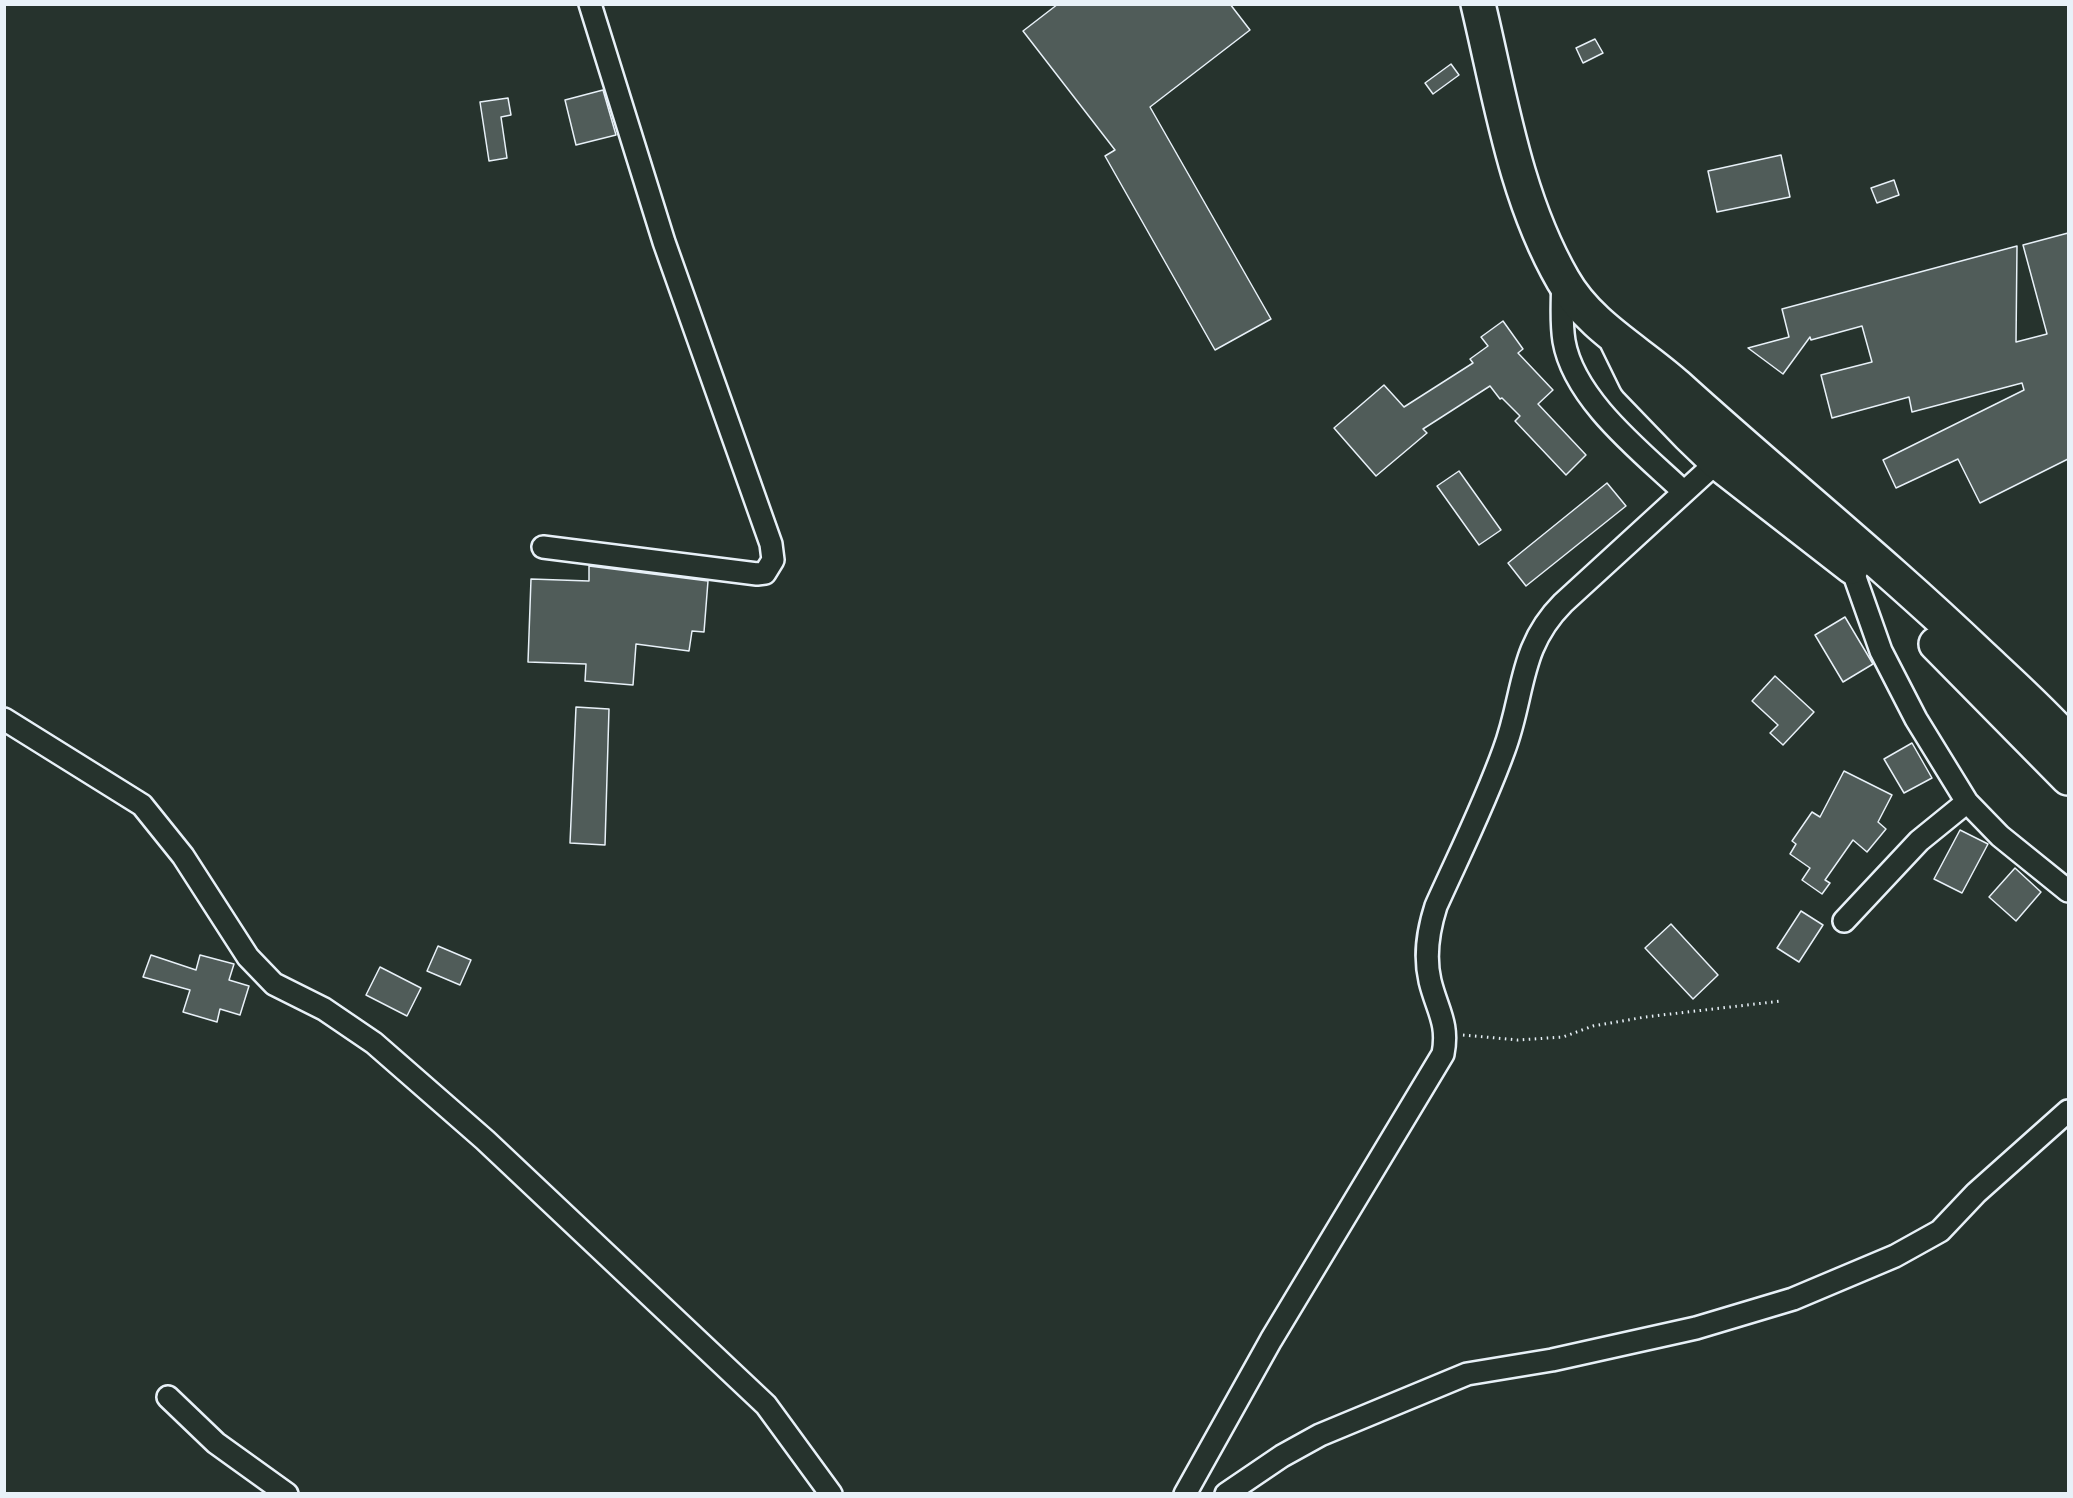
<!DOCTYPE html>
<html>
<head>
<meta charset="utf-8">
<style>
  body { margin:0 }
  #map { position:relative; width:2073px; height:1498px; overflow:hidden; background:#26332d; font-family:Dekko,sans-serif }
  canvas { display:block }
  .frame { position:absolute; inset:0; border:6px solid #e8f1f8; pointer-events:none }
</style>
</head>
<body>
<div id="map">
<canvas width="2073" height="1498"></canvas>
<div class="frame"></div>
</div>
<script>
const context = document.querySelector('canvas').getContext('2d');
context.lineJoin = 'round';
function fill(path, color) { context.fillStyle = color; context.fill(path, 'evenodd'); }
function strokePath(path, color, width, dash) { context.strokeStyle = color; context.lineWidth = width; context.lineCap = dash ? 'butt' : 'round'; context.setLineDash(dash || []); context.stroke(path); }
const building = new Path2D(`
  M1058 4H1230L1250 30 1150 107 1271 319 1215 350 1105 156 1115 150 1023 31Z
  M1595 39 1603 53 1583 63 1576 48Z
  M1451 64 1459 75 1433 94 1425 83Z
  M603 90 616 135 576 145 565 100Z
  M508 98 511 115 501 117 507 158 489 161 480 102Z
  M1781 155 1790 197 1717 212 1708 171Z
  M1894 180 1899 195 1877 203 1871 188Z
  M2068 233V459L1980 503 1958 459 1896 488 1883 460 2024 390 2022 383 1912 412 1909 397 1832 418 1821 375 1872 362 1862 326 1811 340 1810 337 1783 374 1748 348 1789 337 1782 309 2017 246 2016 342 2047 334 2023 245Z
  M1503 321 1523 349 1518 353 1553 390 1538 404 1586 455 1566 475 1515 421 1520 416 1502 398 1500 399 1490 386 1423 429 1427 433 1376 476 1334 428 1384 385 1404 407 1473 363 1470 359 1488 346 1481 337Z
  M1459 471 1501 530 1479 545 1437 486Z
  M1607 483 1626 506 1526 586 1508 563Z
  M589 566 708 581 704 632 692 631 689 651 636 644 633 685 585 681 586 664 528 662 531 579 589 581Z
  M1845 617 1873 664 1843 682 1815 635Z
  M1775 676 1814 712 1783 745 1770 733 1778 725 1752 701Z
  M576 707 609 709 605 845 570 843Z
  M1912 743 1932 778 1904 793 1884 759Z
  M1844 771 1892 795 1878 822 1886 829 1867 852 1853 840 1825 880 1830 883 1822 894 1802 880 1810 868 1790 854 1796 844 1792 841 1812 812 1820 817Z
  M1960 830 1988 844 1962 893 1934 879Z
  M2015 868 2041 892 2016 921 1989 897Z
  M1801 911 1823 925 1799 962 1777 948Z
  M1671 924 1718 975 1693 999 1645 948Z
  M438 946 471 960 460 985 427 971Z
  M151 955 196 970 200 955 234 964 229 980 249 986 240 1015 220 1009 217 1022 183 1012 190 990 143 977Z
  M380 967 421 988 407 1016 366 995Z`);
const path = new Path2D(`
  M1463 1035 1518 1040 1563 1037 1593 1026 1645 1017 1781 1001`);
const minor = new Path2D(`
  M1563 281C1562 301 1561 322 1564 341 1574 400 1643 453 1684 492
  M543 547 757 574 765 573 773 560 771 544 664 242 590 4
  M1851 566 1881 651 1916 719 1967 802 2000 836 2068 891
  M4 719 142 805 183 856 248 957 274 984 324 1009 374 1043 485 1140 766 1405 831 1494
  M1844 921 1919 841 1967 802
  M168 1397 216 1443 287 1494
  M1185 1494 1271 1340 1443 1054C1449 1023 1437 1010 1430 981 1424 955 1428 931 1436 906 1459 855 1485 803 1504 750 1525 694 1518 648 1563 603L1717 462
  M1226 1494 1282 1456 1320 1435 1467 1374 1552 1360 1696 1328 1793 1299 1895 1256 1940 1231 1976 1193 2068 1111`);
const primary = new Path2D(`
  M1478 4C1500 96 1515 197 1563 280 1589 326 1638 351 1677 386 1777 477 1883 562 1981 656 2011 684 2041 711 2068 741
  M1617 341 1636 380 1689 435 1717 462 1852 567
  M1936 644 2068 778`);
fill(building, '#505c59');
strokePath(building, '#e8f1f8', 1.5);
strokePath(minor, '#e8f1f8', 26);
strokePath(primary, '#e8f1f8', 38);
strokePath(path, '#e8f1f8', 3, [1.5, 4.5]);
strokePath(minor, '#26332d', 21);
strokePath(primary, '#26332d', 33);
</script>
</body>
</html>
